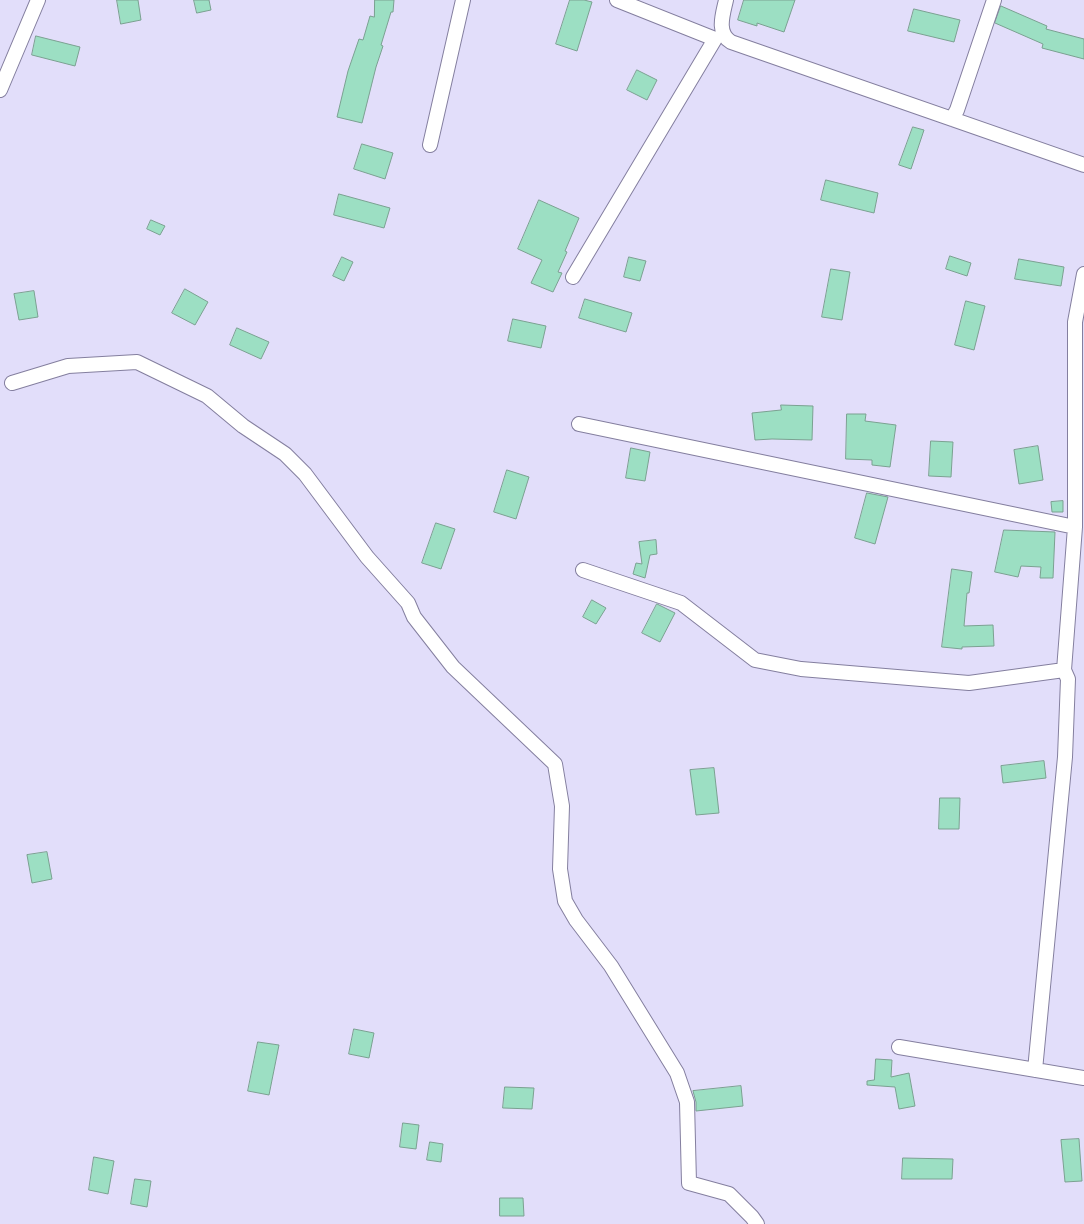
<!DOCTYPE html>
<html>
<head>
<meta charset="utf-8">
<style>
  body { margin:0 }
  canvas { display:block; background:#e2defa }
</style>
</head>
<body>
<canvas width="1084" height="1224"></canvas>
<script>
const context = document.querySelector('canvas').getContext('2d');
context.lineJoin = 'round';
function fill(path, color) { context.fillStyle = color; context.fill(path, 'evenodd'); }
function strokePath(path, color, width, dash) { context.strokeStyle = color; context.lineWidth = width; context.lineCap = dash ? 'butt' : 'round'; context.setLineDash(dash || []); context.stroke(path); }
const building = new Path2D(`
  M117 0H138L141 20 121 24Z
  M194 0H209L211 10 197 13Z
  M375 0H394L393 12H391L381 45 383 46 376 67 362 123 337 117 348 71 359 39 363 40 370 16 374 17Z
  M570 0H584L592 2 577 51 556 44Z
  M744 0H795L784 32 757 23V26L738 20Z
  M1001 6 1047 26 1046 29 1084 39V59L1042 48 1043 44 995 23Z
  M914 9 960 20 954 42 908 31Z
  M36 36 80 47 75 66 32 55Z
  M637 70 657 80 647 100 627 90Z
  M913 127 924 130 911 169 899 165Z
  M362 144 393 153 385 179 354 169Z
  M826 180 878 193 874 213 821 200Z
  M339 194 390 208 384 228 334 215Z
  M539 200 579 218 565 251 567 252 558 272 562 273 553 292 531 283 542 260 518 249Z
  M151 220 165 226 160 235 147 229Z
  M950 256 971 263 967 276 946 269Z
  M342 257 353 262 344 281 333 276Z
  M629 257 646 261 640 281 624 277Z
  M1019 259 1064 267 1061 286 1015 279Z
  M831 269 850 272 842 320 822 317Z
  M185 289 208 302 195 325 172 313Z
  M34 291 38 317 19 320 14 294Z
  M585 299 632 313 626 332 579 318Z
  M966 301 985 306 974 350 955 345Z
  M513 319 546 326 541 348 508 341Z
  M237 328 269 342 261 359 230 345Z
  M781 405 813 406 812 440 772 439 755 440 752 413 781 410Z
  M847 414H866L865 421 896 425 890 467 872 465V460L846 459Z
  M931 441 953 442 951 477 929 476Z
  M1038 446 1043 480 1019 484 1014 450Z
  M631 448 650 452 645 481 626 478Z
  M507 470 529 477 516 519 494 512Z
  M867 493 888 497 875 544 855 538Z
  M1063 501V512H1052L1051 502Z
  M436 523 455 529 441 569 422 563Z
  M1004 530 1055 532 1053 578H1040L1041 567 1021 566 1018 577 995 572Z
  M656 540 657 554 650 555 645 578 633 574 636 563 642 564 639 542Z
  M952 569 972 572 969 593H967L964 626 993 625 994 646 962 647V649L942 647Z
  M592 600 606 608 596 624 583 617Z
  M657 604 675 613 660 642 642 633Z
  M1044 761 1046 778 1003 783 1001 766Z
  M714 768 719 813 696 815 690 770Z
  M940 798H960L959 829H939Z
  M47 852 52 879 32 883 27 855Z
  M354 1029 374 1033 369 1058 349 1054Z
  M258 1042 279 1045 269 1095 248 1091Z
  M876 1059 892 1060 891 1077 909 1073 915 1106 899 1109 895 1087 867 1085V1081L874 1080Z
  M741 1086 743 1106 696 1111V1102L693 1091Z
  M505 1087 534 1088 532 1109 503 1108Z
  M403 1123 419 1125 416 1149 400 1147Z
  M1079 1139 1082 1181 1065 1182 1061 1140Z
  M430 1142 443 1144 441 1162 427 1160Z
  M94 1157 114 1161 108 1194 89 1190Z
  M903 1158 953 1159 952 1179H902Z
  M135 1179 151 1181 147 1207 131 1204Z
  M500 1198H523L524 1216H500Z`);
const minor = new Path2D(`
  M726 0C723 14 716 33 731 42L1084 165
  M0 90 38 0
  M952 119 957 110 994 0
  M430 145 463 0
  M573 277 715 39 617 0
  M12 383 68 366 137 362 207 396 243 426 285 454 305 474 367 557 408 603 414 617 453 667 555 764 562 806 560 869 565 901 576 920 611 966 677 1073 687 1102 689 1183 729 1194 752 1217 757 1224
  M579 424 1075 527
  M583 570 681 603 755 660 801 669 969 683 1064 670
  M899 1047 1084 1078
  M1035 1070 1065 757 1068 679 1064 670 1075 527V322L1084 274`);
fill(building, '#9cdfc3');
strokePath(building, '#7ba191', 1);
strokePath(minor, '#847f9f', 16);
strokePath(minor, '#fff', 14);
</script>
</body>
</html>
